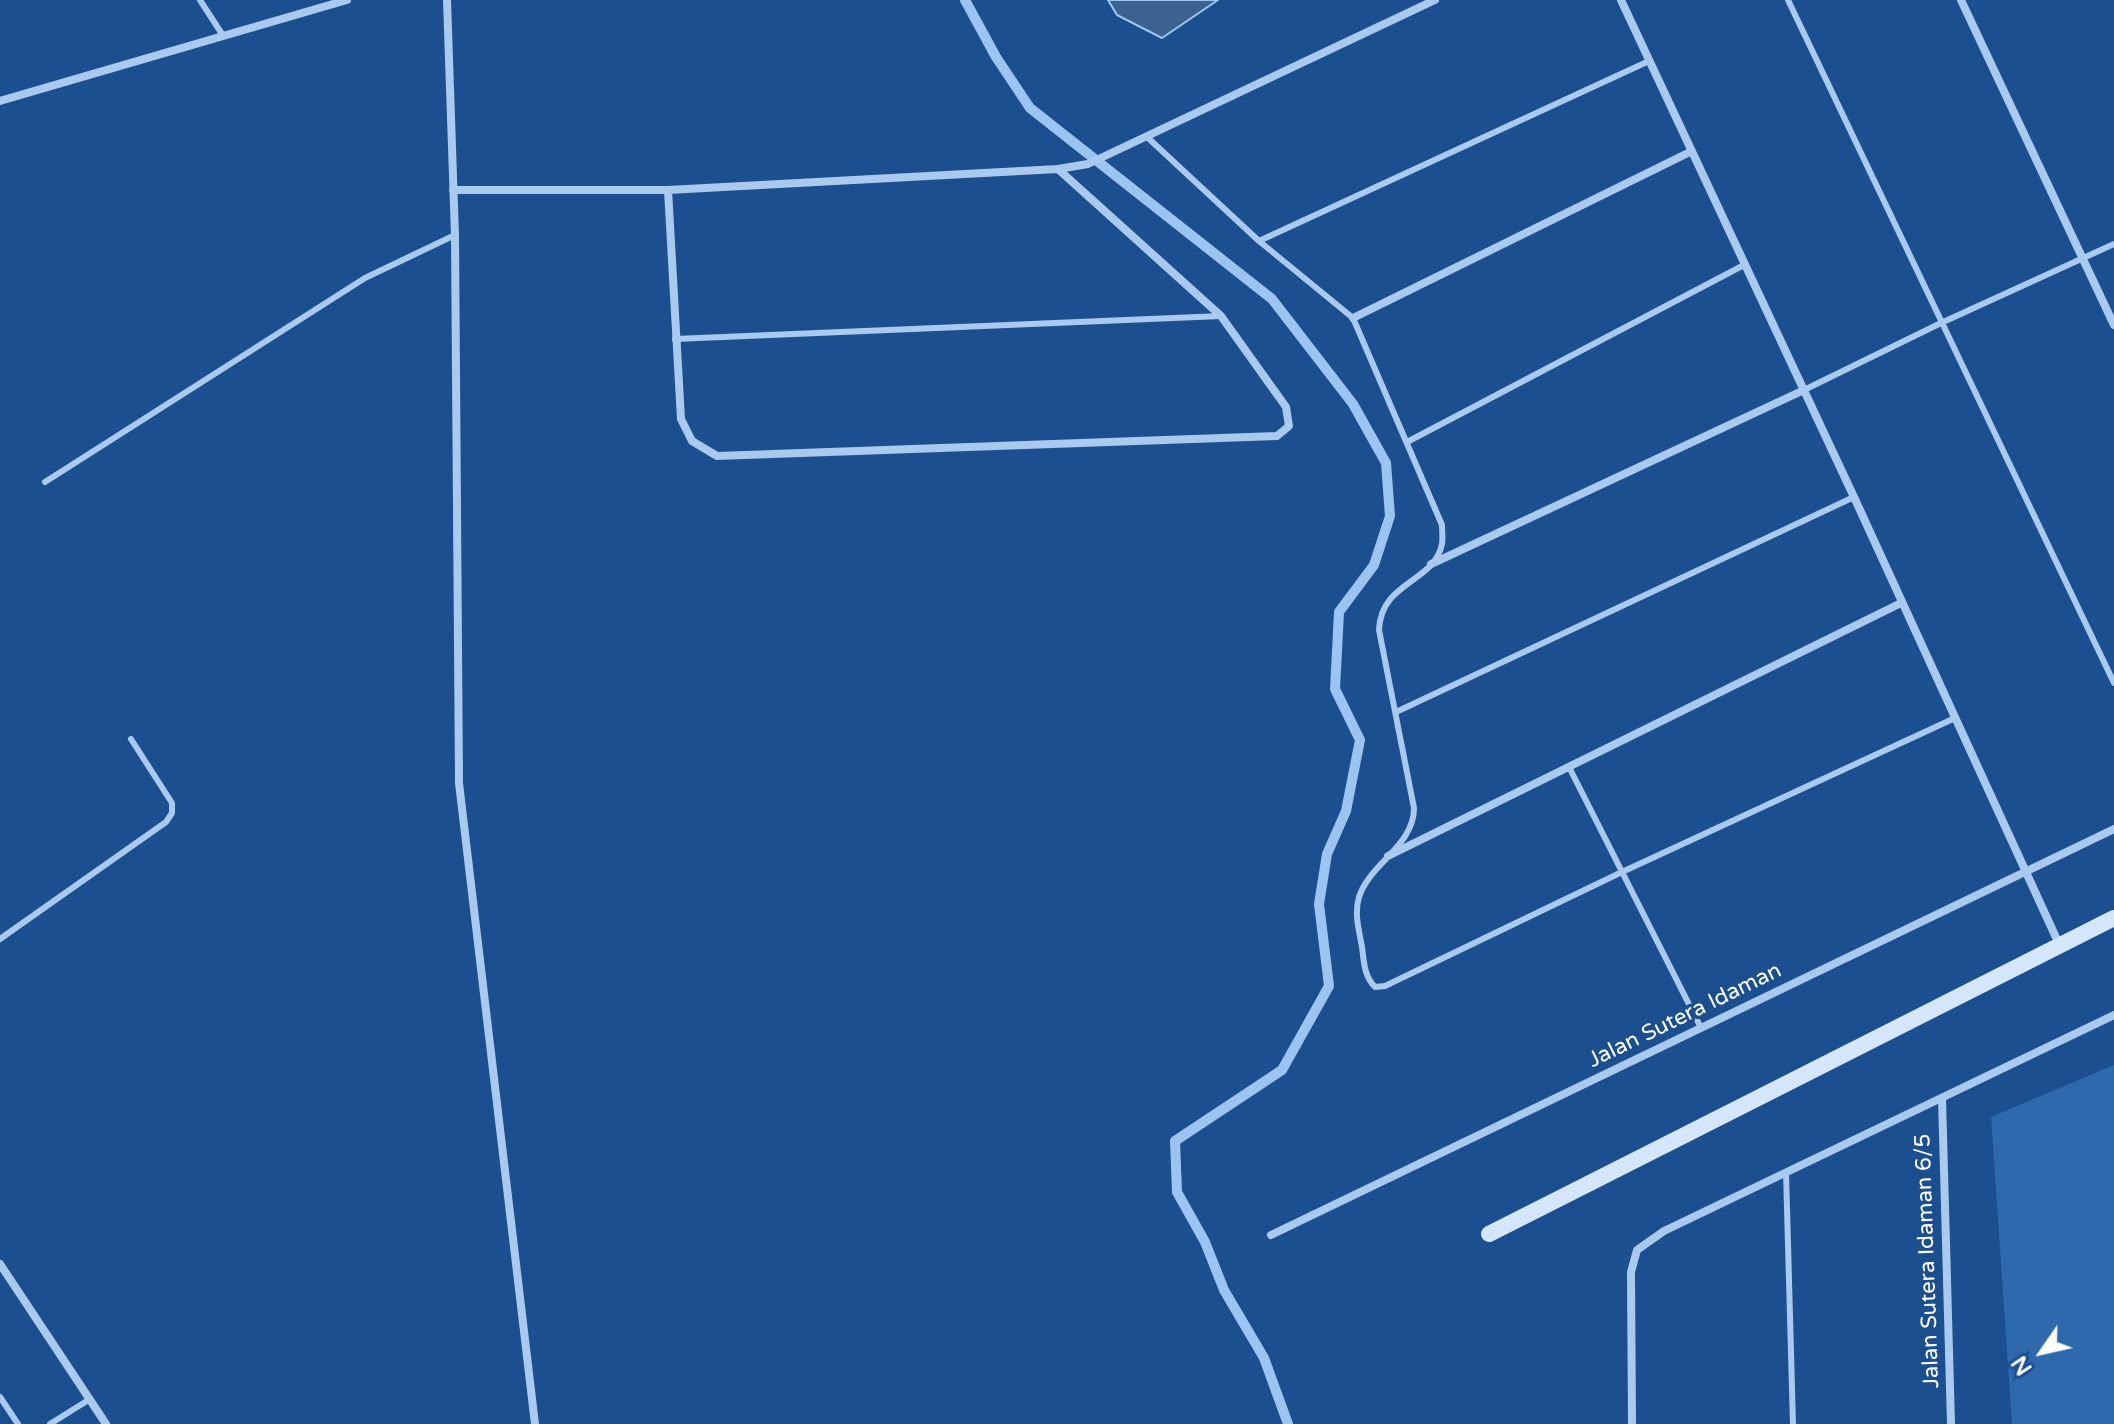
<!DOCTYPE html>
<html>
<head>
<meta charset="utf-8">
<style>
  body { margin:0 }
  #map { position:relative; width:2114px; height:1424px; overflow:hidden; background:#1b4f8f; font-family:"Varela Round",sans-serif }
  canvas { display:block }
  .north { position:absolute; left:2002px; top:1312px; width:80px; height:80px; -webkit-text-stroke:6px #1b4f8f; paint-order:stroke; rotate:236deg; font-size:22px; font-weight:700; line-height:32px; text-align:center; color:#fff }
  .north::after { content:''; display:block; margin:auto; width:28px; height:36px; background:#fff; clip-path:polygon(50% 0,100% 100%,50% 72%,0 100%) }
</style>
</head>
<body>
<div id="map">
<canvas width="2114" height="1424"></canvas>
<div class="north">N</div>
</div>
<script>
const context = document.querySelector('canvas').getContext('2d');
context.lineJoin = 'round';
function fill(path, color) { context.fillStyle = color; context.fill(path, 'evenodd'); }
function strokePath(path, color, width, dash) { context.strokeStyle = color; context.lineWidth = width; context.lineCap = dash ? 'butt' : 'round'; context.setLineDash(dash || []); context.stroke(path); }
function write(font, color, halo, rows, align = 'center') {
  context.font = font + ' "Varela Round",sans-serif'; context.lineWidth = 7; context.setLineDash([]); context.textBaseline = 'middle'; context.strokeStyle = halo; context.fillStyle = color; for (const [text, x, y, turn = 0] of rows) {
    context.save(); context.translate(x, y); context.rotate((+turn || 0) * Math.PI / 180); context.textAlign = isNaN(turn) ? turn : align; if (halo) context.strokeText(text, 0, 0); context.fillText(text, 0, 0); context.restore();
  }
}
const green = new Path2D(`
  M2114 1065V1424H2012L1991 1117Z`);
const water = new Path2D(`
  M1108 0H1218L1162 38 1117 15Z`);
const stream = new Path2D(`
  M965 0 996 57 1030 108 1272 299 1353 404 1386 463 1390 516 1374 565 1339 612 1335 689 1360 740 1346 811 1327 854 1319 904 1329 986 1282 1070 1175 1141 1177 1192 1205 1242 1224 1290 1264 1358 1288 1424`);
const lane = new Path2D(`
  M200 0 222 34
  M1788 0 2114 683
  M1147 137 1259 241 1353 318 1442 525C1442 531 1443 539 1442 544 1434 583 1381 581 1379 630L1414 808C1414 846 1370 863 1359 897 1354 914 1359 930 1362 947 1364 962 1364 976 1375 987L1385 986 1622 872 1955 718
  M1259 241 1649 61
  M675 339 1221 316
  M1804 390 1941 323 2114 244
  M1407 442 1744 265
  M45 482 365 278 455 235
  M1396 712 1854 497
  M1569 767 1701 1028
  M0 939 166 822 172 813V803L131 739
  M1786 1172 1793 1424
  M0 1397 18 1424
  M50 1424 90 1399`);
const street = new Path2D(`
  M447 0 455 235 459 783 535 1424
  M1621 0 1854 497 2059 944
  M1961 0 2114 325
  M0 101 347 0
  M453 190H668L1058 169 1088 164 1435 0
  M668 190 681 419 692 441 717 456 1277 436 1289 426 1286 407 1221 316 1058 169
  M1353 318 1692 151
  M1431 564 1804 390
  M1388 856 1901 603
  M1942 1098 1951 1424
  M1271 1235 2114 829
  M0 1264 106 1424
  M1632 1424 1631 1272 1637 1250 1664 1231 2114 1015`);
const secondary = new Path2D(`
  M1489 1234 2114 918`);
const streetNames = [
  ["Jalan Sutera Idaman",1685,1016,-26],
  ["Jalan Sutera Idaman 6/5",1928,1261,-92]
];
fill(green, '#2e69ad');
fill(water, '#3c6290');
strokePath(water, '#9cc4f0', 2);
strokePath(stream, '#9cc4f0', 10);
strokePath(lane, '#a9c9ee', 6);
strokePath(street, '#a9c9ee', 8);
strokePath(secondary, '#d6e6fa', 16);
write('22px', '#fff', '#1b4f8f', streetNames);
</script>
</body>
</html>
